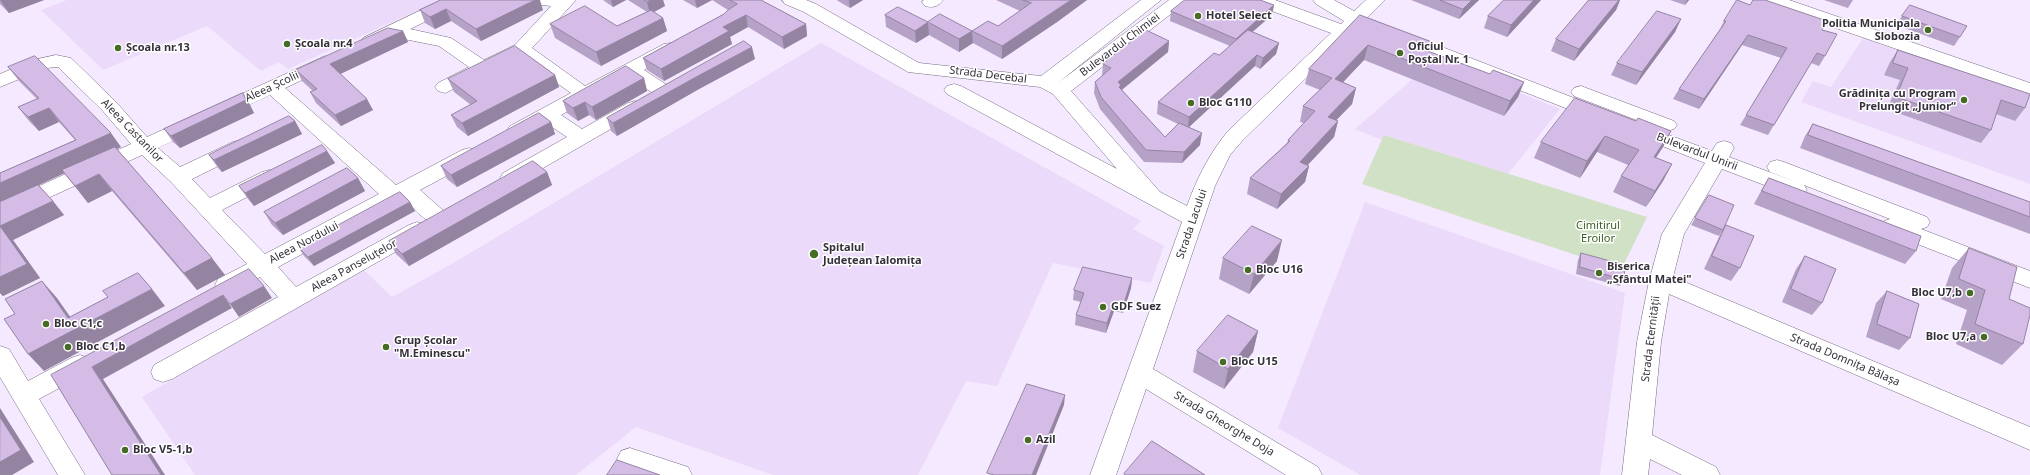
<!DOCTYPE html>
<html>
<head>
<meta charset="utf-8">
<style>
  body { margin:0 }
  canvas { display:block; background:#f4e9fe }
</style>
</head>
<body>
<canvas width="2030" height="475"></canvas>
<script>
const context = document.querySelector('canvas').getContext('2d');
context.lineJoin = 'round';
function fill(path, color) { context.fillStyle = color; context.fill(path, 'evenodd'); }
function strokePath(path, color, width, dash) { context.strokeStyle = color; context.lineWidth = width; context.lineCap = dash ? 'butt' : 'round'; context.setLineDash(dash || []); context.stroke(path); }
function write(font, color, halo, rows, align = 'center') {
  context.font = font + ' "Noto Sans",sans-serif'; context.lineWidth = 3; context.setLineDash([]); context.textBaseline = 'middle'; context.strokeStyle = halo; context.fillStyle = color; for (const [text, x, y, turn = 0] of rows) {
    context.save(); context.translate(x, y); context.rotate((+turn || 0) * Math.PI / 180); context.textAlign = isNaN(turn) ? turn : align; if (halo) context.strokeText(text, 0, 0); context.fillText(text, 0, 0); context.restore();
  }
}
const built = new Path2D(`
  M67 0H441L288 69 279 62 261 71 207 26 103 70 41 10Z
  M1863 38 2030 95V184L1801 102 1813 81 1831 87Z
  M821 43 1141 221 1133 229 1164 246 1151 283 1053 263 997 386 966 381 918 475H773L636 427 576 475H195L142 397 363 269 392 297 450 265Z
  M1438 57 1524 88 1520 93 1560 109 1508 174 1385 135 1382 140 1355 129Z
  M1365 202 1625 293 1600 475H1360L1278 428Z`);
const green = new Path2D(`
  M1384 135 1647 217 1621 270 1362 184Z`);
const minor = new Path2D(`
  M442 0H465L462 4 410 29 451 38 484 60 515 45 551 6 531 4 528 0H576L532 48 585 86 664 44 670 43 676 44 679 48 676 52 644 70 670 87 673 91 670 95C655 99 642 85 630 77L561 115 582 129 628 103 635 101 642 103 645 107 642 111 517 183 510 185 503 183 500 178 503 173 567 137 546 123 517 136 510 134 507 130 510 126 571 93 520 57 445 93 438 91 435 87 438 83 469 67 439 46 394 37 375 46 369 47 363 46 360 42 363 38Z
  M782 0H806L816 4 919 63 1041 76 1141 0H1161L1059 82 1169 0H1189L1071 91 1160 192 1187 206C1197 178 1209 154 1228 131L1331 33 1253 4 1250 0H1275L1341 24 1344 21 1316 4 1313 0H1334L1354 11 1366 0H1385L1367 18 1605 110 1608 114 1605 118 1598 120 1591 118 1358 27 1242 141 1230 155 1215 186 1153 369 1318 467 1322 475H1286L1146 389 1116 475H1090L1182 222 947 94 944 90 947 86 954 84 961 86 1117 169 1053 94 1040 87 908 72 804 12 785 4Z
  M924 0H943C938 7 933 8 925 6L922 2Z
  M1763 0H1789L2030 83V95L1766 4Z
  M56 55 71 58 116 102 147 137 325 56 332 58 334 62 332 66 285 88 396 185 462 150 469 148 476 150 479 155 476 160 420 190 446 213 449 218 446 223C428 228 416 210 404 199L278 267 296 287 409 225 417 222 425 225 428 230 425 235 172 379 163 382 154 379 151 372 154 365 278 297 260 277C246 284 233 296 218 291L215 285 218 279 247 264 171 182 142 155 0 220V204L131 144 102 110 58 67 46 68 0 87V74L33 60ZM270 95 379 194 265 254 222 210 276 182 279 177 276 172 269 170 262 172 210 198 192 179 247 152 250 147 247 142 240 140 233 142 180 167 158 148Z
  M1581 86 1674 121 1677 125 1674 129 1667 131 1660 129 1574 96 1571 92 1574 88Z
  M1639 124 1712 151 1717 143 1724 141 1731 143 1734 148 1729 157 1796 182 1770 172 1767 167 1770 162 1777 160 1784 162 1927 217 1930 222 1927 227 1921 229 2030 271V288L1884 231 1881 226 1884 221 1890 219 1804 185 1807 190 1803 195 1796 197 1722 169 1684 234 1673 277 2030 427V450L1669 294 1661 342 1652 435 1716 467 1720 475H1682L1650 459 1648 475H1622L1637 342 1649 281 1662 234 1705 163 1632 134 1629 130 1632 126Z
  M0 346 9 349 28 381 71 358 80 355 89 358 92 365 89 372 39 399 85 475H58L0 377Z
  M630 448 688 467 692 475H645L621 467 617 459 621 451Z`);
const wall = new Path2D(`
  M0 0H44L9 13 0 4Z
  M441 0 543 10 481 41 451 21 435 29 425 23 420 10Z
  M603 0H626L613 7Z
  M628 0H663L665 6 654 12 663 18 667 31 601 66 555 38 550 24 617 26 647 12Z
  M683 0H761L806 24 807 36 784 49 748 27 730 37 732 44 664 81 647 70 643 58 724 14 728 10 712 0 697 8Z
  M837 0H863L850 8 838 1Z
  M996 0H1087L1057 22 1002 59 973 43 959 52 929 35 916 43 886 27 885 15 972 31 998 26 1020 11Z
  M1411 0H1479L1459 19Z
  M1504 0H1541L1507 37 1484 28 1488 16Z
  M1589 0H1620L1616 10 1574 61 1551 51 1556 39Z
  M1670 0H1689L1685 5Z
  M1824 0H1853L1848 8Z
  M1274 5 1272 15 1252 32 1279 43 1276 54 1260 69 1255 66 1189 127 1200 145 1182 163 1144 162 1100 109 1094 93 1095 82 1102 76 1103 64 1169 41 1168 52 1122 90 1165 137 1178 124 1157 114 1158 102 1219 55 1230 46 1170 21 1171 11Z
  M1360 15 1432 42 1429 52 1490 74 1524 82 1518 97 1504 116 1364 60 1343 82 1356 88 1352 104 1336 120 1338 121 1334 137 1308 165 1309 166 1305 182 1277 209 1247 194 1250 178 1287 143 1288 140 1304 123 1300 122 1303 106 1320 90 1305 84 1309 69Z
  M1902 16 1960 37 1954 46 1896 25Z
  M1681 19 1675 32 1636 85 1611 75 1617 63Z
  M1724 21 1822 30 1825 56 1819 66 1811 63 1768 135 1740 125 1781 58 1742 45 1699 109 1673 99 1679 89 1719 31Z
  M403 31 408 42 340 74 373 110 341 126 316 103 310 92 313 91 302 81 296 70Z
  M1898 50 2025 108 2015 121 1996 114 1991 130 1981 143 1887 109 1900 80 1884 75 1890 62Z
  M755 59 699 89 617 136 611 131 607 118Z
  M8 67 121 147 117 149 225 275 197 290 112 191 88 203 64 173 39 185 64 215 13 240 40 278 3 296 0 293V173L75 140 59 122 39 131 29 121 18 107 37 99 19 81Z
  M555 75 559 87 468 136 457 127 451 115 471 105 454 92 448 79Z
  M644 78 647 91 596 120 589 115 578 121 567 113 563 101Z
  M243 93 250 105 254 113 180 148 173 142 164 129Z
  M295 121 302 134 222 172 218 168 209 155Z
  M1636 121 1671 131 1663 147 1656 158 1672 164 1663 181 1646 207 1613 192 1621 176 1628 165 1597 152 1580 178 1534 158 1541 142Z
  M551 122 555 134 457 187 447 179 441 166Z
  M1813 124 2030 202V234L1800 148 1805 136Z
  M327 151 335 163 254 206 248 199 239 186Z
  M547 172 552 185 409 266 396 254 389 241Z
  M358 178 365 191 283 235 272 225 264 212Z
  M1769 178 1916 251 1905 264 1754 204 1761 191Z
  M1709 195 1723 230 1719 236 1691 225Z
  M410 202 415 211 314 266 304 256 298 247Z
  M1726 225 1740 268 1731 281 1704 269 1719 237Z
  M1969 248 2009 299 2023 344 2002 365 1956 344 1967 310 1941 299 1952 268Z
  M1581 253 1624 280 1620 286 1576 274 1578 260Z
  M1805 256 1822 303 1812 315 1782 302 1796 269Z
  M1223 258 1277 261 1249 294 1219 279Z
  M1132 278 1131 288 1123 313 1114 311 1106 333 1075 325 1076 315 1081 302 1073 300 1074 290Z
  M1887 291 1910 338 1899 350 1866 337 1876 303Z
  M1258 331 1253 352 1224 389 1193 372 1197 351Z`);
const shadedWall = new Path2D(`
  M0 0H44L9 13Z
  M535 0H540L543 10 481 41 476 29Z
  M611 0H626L613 7Z
  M651 0H663L665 6 650 14 647 2Z
  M695 0H712L697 8Z
  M849 0H863L850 8Z
  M1071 0H1087L1057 22 1002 59V46Z
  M1472 0H1479L1459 19 1463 9Z
  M1534 0H1541L1507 37 1511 25Z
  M1619 0H1620L1616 10 1574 61 1579 49Z
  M1687 0H1689L1685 5Z
  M1274 5 1272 15 1234 48 1236 39Z
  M446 9 451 21 435 29 430 17Z
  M746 15 748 27 730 37 732 44 664 81 661 69 723 27Z
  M663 18 667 31 601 66 596 52Z
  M1681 19 1675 32 1636 85 1642 72Z
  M928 22 929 35 916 43 915 31Z
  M806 24 807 36 784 49 782 37Z
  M403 31 408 42 336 76 330 64Z
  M972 31 973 43 959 52V39Z
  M1748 35 1742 45 1699 109 1704 99Z
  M1169 41 1168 52 1120 91 1118 82Z
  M1432 42 1427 57 1420 65 1425 50Z
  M1279 43 1276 54 1260 69 1263 58Z
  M1368 45 1364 60 1331 95 1335 79Z
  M752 47 755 59 699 89 617 136 613 123 696 77Z
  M1257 55 1255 66 1188 128 1189 117Z
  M555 75 559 87 468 136 462 123Z
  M644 78 647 91 596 120 592 107Z
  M1524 82 1518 97 1504 116 1510 101Z
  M1356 88 1352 104 1324 133 1328 117Z
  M243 93 250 105 254 113 180 148 171 136Z
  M367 99 373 110 341 126 335 115Z
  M585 102 589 115 578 121 573 108Z
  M49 108 59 122 39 131 28 117Z
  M295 121 302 134 222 172 214 160Z
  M1338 121 1334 137 1296 177 1300 162Z
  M551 122 555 134 457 187 451 175Z
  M1671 131 1663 147 1645 173 1654 157Z
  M111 133 121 147 0 203V183Z
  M1202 133 1200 145 1182 163 1184 152Z
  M1605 136 1597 152 1580 178 1587 161Z
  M327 151 335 163 254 206 245 193Z
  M1672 164 1663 181 1646 207 1655 191Z
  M1309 166 1305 182 1277 209 1281 194Z
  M547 172 552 185 409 266 402 254Z
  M99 174 112 191 88 203 75 186Z
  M358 178 365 191 283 235 275 223Z
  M53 201 64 215 13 240 40 278 3 296 0 293V226Z
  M410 202 415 211 314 266 308 257Z
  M1282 240 1277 261 1249 294 1254 274Z
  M212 258 225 275 197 290 184 273Z
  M1132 278 1131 288 1123 313 1124 303Z
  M42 281 57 298 78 328 152 289 165 306 44 371 28 354 68 318Z
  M264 286 272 298 239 317 230 304Z
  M223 295 232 308 103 379 165 475H161L92 367Z
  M1115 301 1114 311 1106 333 1107 323Z
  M1258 331 1253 352 1224 389 1228 369Z
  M1065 395 1064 405 1036 475H1032Z
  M0 408 34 462 12 475H0Z`);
const building = new Path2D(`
  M441 0H535L476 29 446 9 430 17 420 10Z
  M644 0H651L647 2Z
  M730 0H761L806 24 782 37 746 15 723 27 729 31 661 69 643 58 724 14 728 10 737 4Z
  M1023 0H1071L1002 46 972 31 988 21 998 26 1031 3Z
  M1185 0H1260L1274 5 1236 39 1171 11Z
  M1440 0H1472L1463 9Z
  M1504 0H1534L1511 25 1488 16Z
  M1589 0H1619L1579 49 1556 39Z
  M1737 0 1750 5 1753 0H1765L1827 21 1822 30 1837 34 1825 56 1817 53 1774 125 1746 115 1787 48 1748 35 1704 99 1679 89 1726 21H1724Z
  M1910 5 1967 26 1960 37 1902 16Z
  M585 6 617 26 651 10 663 18 596 52 550 24Z
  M898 7 928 22 915 31 885 15Z
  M1657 11 1681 19 1642 72 1617 63Z
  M940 14 972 31 959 39 928 22Z
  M1360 15 1432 42 1425 50 1490 74 1493 70 1524 82 1510 101 1368 45 1335 79 1356 88 1328 117 1338 121 1300 162 1309 166 1281 194 1250 178 1290 141 1288 140 1315 111 1303 106 1332 78 1309 69Z
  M388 28 403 31 330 64 367 99 335 115 310 92 317 89 296 70Z
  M1146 30 1169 41 1118 82 1121 85 1119 87 1165 137 1179 123 1202 133 1184 152 1146 150 1101 97 1095 82 1111 68 1103 64Z
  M1248 30 1279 43 1263 58 1257 55 1189 117 1158 102 1214 53 1219 55Z
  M744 41 752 47 696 77 613 123 607 118Z
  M515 46 555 75 462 123 451 115 477 101 448 79Z
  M1898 50 2030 94 2025 108 2001 100 1991 130 1896 97 1908 68 1893 63Z
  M35 56 111 133 0 183V173L76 140 49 108 28 117 18 107 39 98 8 67Z
  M626 66 644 78 592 107 585 102 573 108 563 101Z
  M243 93 246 100 171 136 164 129Z
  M1575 98 1636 121 1638 118 1671 131 1654 157 1672 164 1655 191 1621 176 1639 150 1605 136 1587 161 1541 142Z
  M539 113 551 122 451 175 441 166Z
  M289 116 295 121 214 160 209 155Z
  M1813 124 2030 202V217L1808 135Z
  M322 145 327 151 245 193 239 186Z
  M115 147 212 258 184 273 99 174 75 186 62 170Z
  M533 161 547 172 402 254 389 241Z
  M347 168 358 178 275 223 264 212Z
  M1769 178 1921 236 1916 251 1762 191Z
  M38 185 53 201 0 226V202Z
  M400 192 410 202 308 257 298 247Z
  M1709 195 1734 205 1723 230 1695 218Z
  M1726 225 1754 236 1740 268 1712 256Z
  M0 226 27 264 0 277Z
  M1252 226 1282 240 1254 274 1223 258Z
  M1969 248 2017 267 2009 299 2030 308V315L2023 344 1975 324 1985 290 1959 279Z
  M1581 253 1625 265 1624 280 1580 267Z
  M1805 256 1836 269 1822 303 1791 289Z
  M1083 267 1132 278 1124 303 1115 301 1107 323 1076 315 1084 293 1074 290Z
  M249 269 264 286 230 304 223 295 92 367 161 475H112L51 375Z
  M138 273 152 289 28 354 4 319 15 314 5 299 42 281 68 318 108 297 103 291Z
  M1887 291 1919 304 1910 338 1877 324Z
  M1228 315 1258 331 1228 369 1197 351Z
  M1027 384 1065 395 1032 475H994L987 473Z
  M0 417 21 450 0 462Z
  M1152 441 1205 475H1126L1124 474Z
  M617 460 660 475H607Z`);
const markers = [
  [1198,16,4,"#466b25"],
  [1928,30,4,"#466b25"],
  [287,44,4,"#466b25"],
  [118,48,4,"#466b25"],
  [1400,53,4,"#466b25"],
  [1964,100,4,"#466b25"],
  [1191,103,4,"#466b25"],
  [814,254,5,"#466b25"],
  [1248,270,4,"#466b25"],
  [1599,273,4,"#466b25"],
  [1970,293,4,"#466b25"],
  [1103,307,4,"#466b25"],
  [46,324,4,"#466b25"],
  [1984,337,4,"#466b25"],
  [68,347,4,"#466b25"],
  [386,347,4,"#466b25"],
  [1223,362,4,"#466b25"],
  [1028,440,4,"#466b25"],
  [125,450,4,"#466b25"]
];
const poiNames = [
  ["Hotel Select",1206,16],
  ["Politia Municipala",1920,24,"right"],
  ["Slobozia",1920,37,"right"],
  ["Școala nr.4",295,44],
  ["Oficiul",1408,47],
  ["Poștal Nr. 1",1408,60],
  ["Școala nr.13",126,48],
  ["Grădinița cu Program",1956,94,"right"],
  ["Prelungit „Junior“",1956,107,"right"],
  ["Bloc G110",1199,103],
  ["Spitalul",823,248],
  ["Județean Ialomița",823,261],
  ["Biserica",1607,267],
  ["„Sfântul Matei\"",1607,280],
  ["Bloc U16",1256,270],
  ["Bloc U7,b",1962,293,"right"],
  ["GDF Suez",1111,307],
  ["Bloc C1,c",54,324],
  ["Bloc U7,a",1976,337,"right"],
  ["Grup Școlar",394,341],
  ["\"M.Eminescu\"",394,354],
  ["Bloc C1,b",76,347],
  ["Bloc U15",1231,362],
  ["Azil",1036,440],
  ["Bloc V5-1,b",133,450]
];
const streetNames = [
  ["Bulevardul Chimiei",1120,45,-37],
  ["Strada Decebal",988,75,7],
  ["Aleea Școlii",272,87,-25],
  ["Aleea Castanilor",132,131,46],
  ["Bulevardul Unirii",1697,152,21],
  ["Strada Lacului",1192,224,-71],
  ["Aleea Nordului",304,243,-28],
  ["Aleea Panseluțelor",354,266,-29],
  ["Strada Eternității",1651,339,-83],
  ["Strada Domnița Bălașa",1845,360,23],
  ["Strada Gheorghe Doja",1224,424,31]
];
const parkNames = [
  ["Cimitirul",1598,226],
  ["Eroilor",1598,239]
];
fill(built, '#ecdafa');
fill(green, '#d1e1c6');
strokePath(minor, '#776b81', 1);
fill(minor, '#fff');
fill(wall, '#b6a2c7');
fill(shadedWall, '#9484a2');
fill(building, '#d4bce7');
strokePath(building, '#9484a2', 1);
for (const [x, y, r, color] of markers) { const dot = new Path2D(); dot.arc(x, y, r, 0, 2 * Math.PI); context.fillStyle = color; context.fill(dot); strokePath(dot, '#fff', 1.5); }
write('bold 11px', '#35303a', '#fff', poiNames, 'left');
write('11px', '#35303a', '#fff', streetNames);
write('11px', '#3d5d21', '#fff', parkNames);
</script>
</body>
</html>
